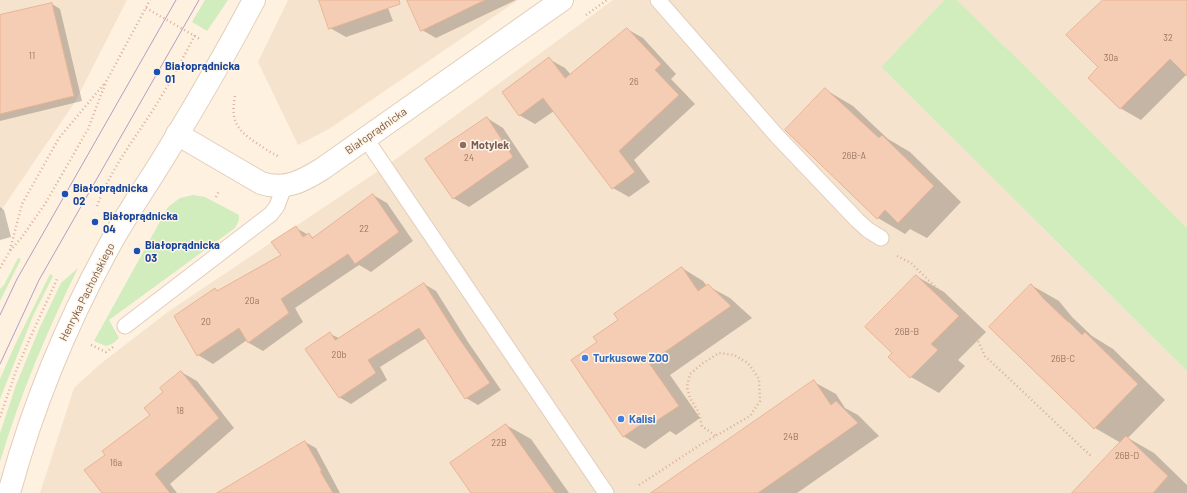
<!DOCTYPE html>
<html>
<head>
<meta charset="utf-8">
<style>
  body { margin:0 }
  canvas { display:block; background:#fef1df }
</style>
</head>
<body>
<canvas width="1187" height="493"></canvas>
<script>
const context = document.querySelector('canvas').getContext('2d');
context.lineJoin = 'round';
function fill(path, color) { context.fillStyle = color; context.fill(path, 'evenodd'); }
function strokePath(path, color, width, dash) { context.strokeStyle = color; context.lineWidth = width; context.lineCap = dash ? 'butt' : 'round'; context.setLineDash(dash || []); context.stroke(path); }
function write(font, color, halo, rows, align = 'center') {
  context.font = font + ' Barlow,sans-serif'; context.lineWidth = 3; context.setLineDash([]); context.textBaseline = 'middle'; context.strokeStyle = halo; context.fillStyle = color; for (const [text, x, y, turn = 0] of rows) {
    context.save(); context.translate(x, y); context.rotate((+turn || 0) * Math.PI / 180); context.textAlign = isNaN(turn) ? turn : align; if (halo) context.strokeText(text, 0, 0); context.fillText(text, 0, 0); context.restore();
  }
}
const residential = new Path2D(`
  M0 0H127L75 102 0 212Z
  M288 0H518L329 129 298 145 258 62Z
  M613 0H944L881 67 1187 371V493H40L74 388 99 365 169 311 396 159Z
  M957 0H1187V228L1033 74Z`);
const green = new Path2D(`
  M205 0H228L207 31 192 22Z
  M944 0H957L1033 74 1187 228V371L881 67Z
  M193 195 205 197 239 215V220L235 228 109 320 119 338 112 344 106 346 94 341 168 207 180 198Z
  M18 258 21 259 0 301V289L4 285Z
  M78 268C47 331 20 395 0 462V433L16 385 40 327 61 283Z
  M50 274 53 276 33 316 0 399V379L14 347Z`);
const shadow = new Path2D(`
  M320 0H385L393 21 346 37 330 28Z
  M408 0H516L436 38 422 30Z
  M1104 0H1187V74L1141 120 1120 108 1100 66Z
  M52 4 60 9 82 101 0 121V16Z
  M627 29 643 38 676 74 671 79 695 104 634 160 650 182 629 197 613 188 554 111 535 124 519 115 549 59 565 68 571 75Z
  M826 90 853 106 888 139 910 152 961 202 927 238 910 229 905 234 878 218Z
  M487 118 503 128 529 167 469 207 453 198Z
  M373 195 387 203 413 241 371 272 359 265 295 308 303 322 263 351 249 343 247 340 213 364 198 355 215 290 219 291 282 256 296 228 314 238Z
  M0 207 4 210 11 237 0 240Z
  M682 268 703 281 707 286H708L730 298 752 318 670 375 700 418 676 435 670 431 645 449 623 436 598 342 619 320Z
  M916 276 944 292 986 332 958 360 965 366 939 393 911 377 890 357 893 353Z
  M424 284 436 291 468 342 501 390 478 405 466 398 426 338 380 367 387 380 351 404 339 397 330 334 339 338Z
  M1031 285 1059 301 1072 317 1092 336 1113 349 1165 400 1128 438 1154 453 1187 485V493H1073L1121 443 1095 428Z
  M181 372 197 381 234 428 170 484 177 493H104L106 455 152 415 165 392Z
  M814 382 836 394 845 408 858 415 879 436 797 493H667Z
  M506 425 531 439 569 493H472Z
  M305 442 316 448 340 493H227Z`);
const building = new Path2D(`
  M319 0H399L400 4 329 29Z
  M407 0H485L421 31Z
  M1103 0H1187V76L1170 59 1120 109 1088 78 1098 67 1066 35Z
  M52 3 74 96 0 114V15Z
  M627 28 661 64 655 70 679 95 619 151 635 172 612 189 543 98 519 116 502 92 549 57 565 78Z
  M825 88 879 138 882 135 934 186 898 223 885 210 877 219 785 130Z
  M487 117 513 157 453 199 425 159Z
  M373 194 399 232 355 264 348 254 281 299 289 313 248 343 239 328 197 356 174 316 215 288 217 291 281 255 271 242 296 226 303 237 309 233 312 238Z
  M682 267 698 291 708 284 731 306 649 363 679 406 653 423 650 418 623 437 571 360 597 342 593 337 618 320 614 314Z
  M916 275 959 316 931 344 938 350 910 378 888 357 892 353 865 327Z
  M424 283 456 334 490 383 465 399 419 328 368 360 376 373 339 398 305 349 330 332 335 340Z
  M1031 284 1044 299 1068 322H1069L1082 335 1085 332 1138 384 1094 429 989 327Z
  M181 371 219 418 155 474 170 493H102L84 470 105 455 102 451 150 415 144 408 163 392 160 388Z
  M814 380 831 405 836 401 858 423 758 493H651Z
  M506 424 555 493H471L450 463Z
  M1126 436 1168 476 1153 493H1072Z
  M305 441 322 471H320L333 493H217Z`);
const path = new Path2D(`
  M146 8 200 39
  M586 15 607 0
  M235 96C230 122 238 131 258 144 264 148 271 153 278 156
  M216 197 219 191
  M97 206C109 173 130 145 149 116 166 90 181 62 195 35
  M10 250 22 204 59 138 104 84
  M897 256 911 263 968 319 985 356 1091 456
  M0 268 10 251 22 237 45 204 88 129 106 82 150 0
  M91 345 106 352 113 347
  M0 417 16 371 30 338 58 277
  M639 485 700 445 750 416 760 401 759 379 748 363 734 355 719 353 703 363 690 374 687 387 690 398 698 411 702 426 716 436`);
const service = new Path2D(`
  M658 0 777 136 857 220 868 230 881 238
  M366 139 606 493
  M125 326 271 214 277 206 284 187`);
const minor = new Path2D(`
  M177 134 261 183C284 191 303 181 322 169L562 0`);
const tertiary = new Path2D(`
  M9 493C32 408 65 327 107 250 124 218 145 188 164 157 195 106 226 53 254 0`);
const tram = new Path2D(`
  M0 315 17 279 176 0
  M0 364 39 280 199 0`);
const markers = [
  [157,72,4,"#1a4fb4"],
  [463,145,4,"#8d6e63"],
  [65,194,4,"#1a4fb4"],
  [95,222,4,"#1a4fb4"],
  [137,251,4,"#1a4fb4"],
  [585,358,4,"#3f7fe0"],
  [621,419,4,"#3f7fe0"]
];
const numberNames = [
  ["32",1168,38],
  ["11",32,56],
  ["30a",1111,58],
  ["26",634,82],
  ["26B-A",854,156],
  ["24",469,158],
  ["22",364,229],
  ["20a",252,301],
  ["20",206,322],
  ["26B-B",907,332],
  ["20b",339,355],
  ["26B-C",1063,359],
  ["18",180,411],
  ["24B",791,437],
  ["22B",499,443],
  ["26B-D",1127,456],
  ["16a",116,463]
];
const transitNames = [
  ["Białoprądnicka",165,66],
  ["01",165,79],
  ["Białoprądnicka",73,188],
  ["02",73,201],
  ["Białoprądnicka",103,216],
  ["04",103,229],
  ["Białoprądnicka",145,245],
  ["03",145,258]
];
const streetNames = [
  ["Białoprądnicka",376,131,-35],
  ["Henryka Pachońskiego",87,292,-63]
];
const educationNames = [
  ["Motylek",471,145]
];
const shopNames = [
  ["Turkusowe ZOO",593,358],
  ["Kalisi",629,419]
];
fill(residential, '#f6e3cd');
fill(green, '#d1ecbd');
fill(shadow, '#0003');
fill(building, '#f5cdb5');
strokePath(building, '#e9b394', 1);
strokePath(service, '#e2cdbb', 17);
strokePath(minor, '#e2cdbb', 24);
strokePath(tertiary, '#e2cdbb', 24);
strokePath(path, '#dab098', 2.5, [1, 3]);
strokePath(service, '#fff', 15);
strokePath(minor, '#fff', 22);
strokePath(tertiary, '#fff', 22);
strokePath(tram, '#b39ec7', 1);
for (const [x, y, r, color] of markers) { const dot = new Path2D(); dot.arc(x, y, r, 0, 2 * Math.PI); context.fillStyle = color; context.fill(dot); strokePath(dot, '#fff5e7', 1.5); }
write('9px', '#967461', null, numberNames);
write('bold 11px', '#164399', '#fff5e7', transitNames, 'left');
write('11px', '#765645', '#fff5e7', streetNames);
write('bold 11px', '#785e54', '#fff5e7', educationNames, 'left');
write('bold 11px', '#366cbe', '#fff5e7', shopNames, 'left');
</script>
</body>
</html>
